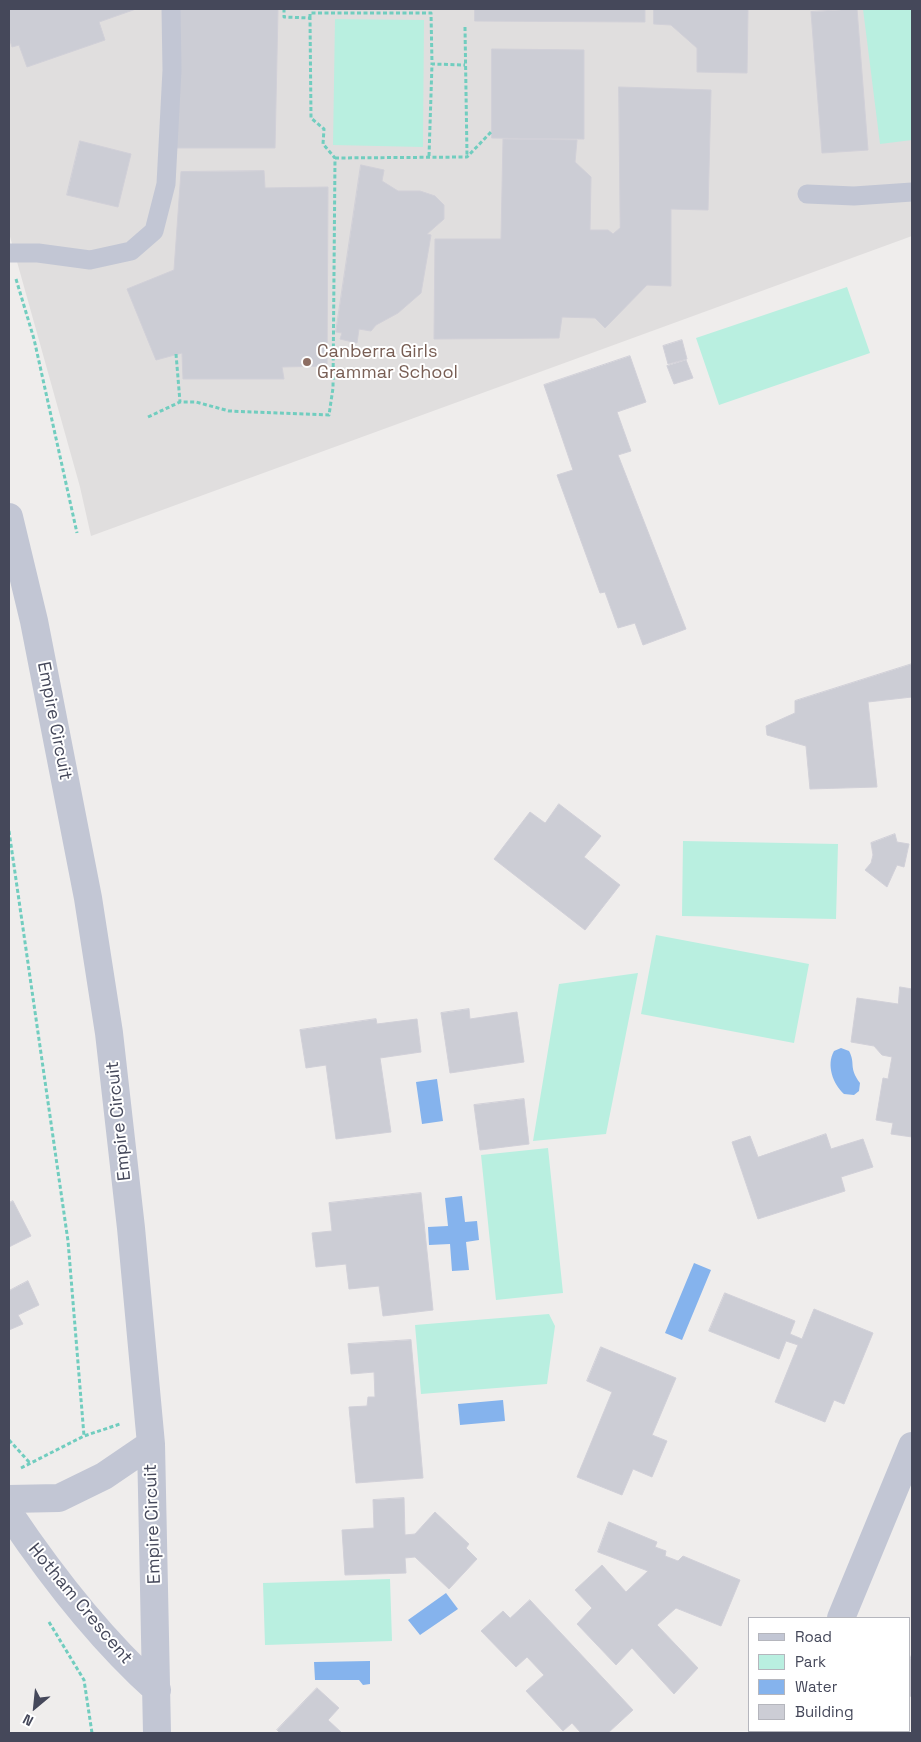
<!DOCTYPE html>
<html>
<head>
<meta charset="utf-8">
<style>
  body { margin:0 }
  #map { position:relative; width:921px; height:1742px; overflow:hidden; background:#efedec; font-family:"Space Grotesk",sans-serif }
  canvas { display:block }
  .frame { position:absolute; inset:0; border:10px solid #45485a; pointer-events:none }
  .legend { position:absolute; left:748px; top:1617px; width:162px; height:115px; box-sizing:border-box; background:#fff; border:1px solid #b5b6bd; margin:0; padding:6px 9px; list-style:none; font-size:15px; color:#45485a }
  .legend li { display:flex; align-items:center; gap:10px; height:25px }
  .legend b { width:25px; border:1px solid #b5b6bd }
  .north { position:absolute; left:10px; top:1682px; width:50px; height:50px; -webkit-text-stroke:4px #fff; paint-order:stroke; rotate:208deg; font-size:14px; font-weight:700; line-height:20px; text-align:center; color:#45485a }
  .north::after { content:''; display:block; margin:auto; width:18px; height:22px; background:#45485a; clip-path:polygon(50% 0,100% 100%,50% 72%,0 100%) }
</style>
</head>
<body>
<div id="map">
<canvas width="921" height="1742"></canvas>
<div class="frame"></div>
<ul class="legend">
<li><b style="height:6px;background:#c2c6d4"></b>Road</li>
<li><b style="height:14px;background:#b9efe0"></b>Park</li>
<li><b style="height:14px;background:#85b3ed"></b>Water</li>
<li><b style="height:14px;background:#cccdd5"></b>Building</li>
</ul>
<div class="north">N</div>
</div>
<script>
const context = document.querySelector('canvas').getContext('2d');
context.lineJoin = 'round';
function fill(path, color) { context.fillStyle = color; context.fill(path, 'evenodd'); }
function strokePath(path, color, width, dash) { context.strokeStyle = color; context.lineWidth = width; context.lineCap = dash ? 'butt' : 'round'; context.setLineDash(dash || []); context.stroke(path); }
function write(font, color, halo, rows, align = 'center') {
  context.font = font + ' "Space Grotesk",sans-serif'; context.lineWidth = 4; context.setLineDash([]); context.textBaseline = 'middle'; context.strokeStyle = halo; context.fillStyle = color; for (const [text, x, y, turn = 0] of rows) {
    context.save(); context.translate(x, y); context.rotate((+turn || 0) * Math.PI / 180); context.textAlign = isNaN(turn) ? turn : align; if (halo) context.strokeText(text, 0, 0); context.fillText(text, 0, 0); context.restore();
  }
}
const education = new Path2D(`
  M9 9H912V236L91 536 80 487 9 233Z`);
const green = new Path2D(`
  M863 9H912V140L880 144Z
  M335 19 424 20 423 147 333 145Z
  M847 287 870 353 719 405 696 338Z
  M683 841 838 844 836 919 682 916Z
  M656 935 809 964 794 1043 641 1014Z
  M638 973 606 1134 533 1141 559 984Z
  M548 1148 563 1293 496 1300 481 1155Z
  M549 1314 555 1326 547 1384 421 1394 415 1325Z
  M390 1579 392 1641 265 1645 263 1583Z`);
const water = new Path2D(`
  M841 1048 849 1051C856 1064 848 1067 860 1083L859 1091 854 1095 844 1094C833 1084 826 1065 834 1051Z
  M437 1079 443 1121 422 1124 416 1082Z
  M462 1196 465 1222 477 1221 479 1240 466 1242 469 1270 452 1271 450 1244 429 1245 428 1227 448 1226 445 1198Z
  M694 1263 711 1270 682 1340 665 1333Z
  M503 1400 505 1421 460 1425 458 1404Z
  M446 1593 458 1609 420 1635 408 1620Z
  M370 1661V1684L363 1685 359 1680H315L314 1662Z`);
const building = new Path2D(`
  M9 9H136L99 22 105 40 27 67 19 45 12 47 9 37Z
  M177 9H278L275 148H177Z
  M475 9H645V22L475 21Z
  M654 9H748L747 73 697 72V48L671 25 654 24Z
  M857 9 868 150 822 153 811 12Z
  M492 49 584 50V139L492 138Z
  M619 87 711 90 708 210 671 209V286L647 285 605 328 595 318 562 317 559 338 434 339 435 239H501L503 139 577 140 575 162 591 177 590 230H608L613 234 620 228Z
  M80 141 131 154 118 207 67 195Z
  M361 165 384 170 382 181 398 191H420L435 196 444 205V219L427 234 431 235 421 293 398 313 376 325 371 331 359 329 357 343 340 339 342 333 336 332Z
  M264 171 265 188 328 187 327 366 282 367 284 379H183L182 353 156 360 127 289 174 270 181 172Z
  M682 340 687 359 668 364 663 346Z
  M630 356 646 402 617 412 631 451 618 455 686 629 643 645 635 623 618 628 605 592 600 593 557 475 573 470 544 385Z
  M686 360 693 378 674 384 667 366Z
  M912 664V697L868 702 877 787 810 789 806 746 767 735 766 726 795 713V701Z
  M559 804 601 836 584 857 620 885 585 930 494 859 530 812 545 823Z
  M895 834 897 842 909 844 904 867 897 865 887 887 865 870 871 863 873 855 871 843Z
  M900 987 912 989V1137L891 1134 893 1123 876 1120 883 1078 888 1079 892 1057 882 1055 874 1046 851 1042 857 998 898 1004Z
  M469 1009 470 1019 517 1012 524 1062 450 1073 441 1013Z
  M376 1019 377 1024 417 1019 421 1052 380 1058 391 1132 336 1139 326 1065 306 1068 300 1030Z
  M524 1099 529 1144 480 1150 474 1105Z
  M826 1134 831 1149 863 1139 873 1167 841 1177 845 1191 758 1219 732 1142 750 1136 758 1157Z
  M421 1193 433 1310 383 1316 379 1286 349 1289 346 1264 316 1267 312 1233 332 1231 329 1203Z
  M13 1201 31 1236 9 1247V1203Z
  M28 1281 39 1305 18 1315 23 1324 9 1330V1291Z
  M725 1293 795 1321 790 1334 802 1339 814 1309 873 1333 844 1404 834 1400 825 1422 775 1402 798 1345 786 1341 779 1359 709 1331Z
  M411 1340 423 1478 356 1483 349 1407 367 1406 368 1397H375L374 1372 351 1374 348 1344Z
  M601 1347 676 1378 652 1435 667 1441 652 1477 633 1469 622 1495 577 1477 612 1392 587 1381Z
  M404 1498 405 1535 415 1534 435 1512 469 1544 466 1548 477 1559 449 1589 415 1557 405 1558 406 1573 345 1575 342 1530 374 1528 373 1500Z
  M609 1522 657 1542 655 1547 666 1551 665 1556 678 1561 683 1556 740 1580 721 1626 676 1608 657 1625 698 1668 674 1694 632 1648 616 1665 577 1624 592 1608 575 1590 602 1565 626 1592 648 1571 598 1552Z
  M530 1600 633 1710 608 1733H581L572 1723 563 1731 526 1691 544 1675 527 1657 516 1667 481 1631 503 1611 510 1618Z
  M912 1654V1697L910 1696V1659Z
  M317 1688 339 1708 328 1720 342 1733H280L277 1730Z`);
const path = new Path2D(`
  M310 18V13H431L432 64
  M465 27 467 156
  M429 156 432 64 465 65
  M335 158 467 157 492 131
  M16 279 34 339 77 533
  M176 354 180 402
  M148 417 180 402H196L229 411 329 415 333 388 335 158 323 144 324 129 311 118 310 18 284 17V9
  M9 831 68 1241 84 1436
  M9 1440 30 1463
  M21 1468 84 1436 120 1424
  M49 1622 84 1680 92 1733`);
const lane = new Path2D(`
  M807 194 854 196 912 192
  M9 253H38L90 260 131 251 154 231 166 184 172 70 171 9`);
const street = new Path2D(`
  M9 517 34 621 88 898 109 1033 131 1228 151 1444 157 1733
  M9 1499 59 1498 104 1476 151 1444
  M9 1513C50 1574 102 1641 157 1690
  M841 1618 912 1446
  M788 1733 790 1731`);
const markers = [
  [307,362,5,"#8d6e63"]
];
const educationNames = [
  ["Canberra Girls",317,352],
  ["Grammar School",317,373]
];
const streetNames = [
  ["Empire Circuit",54,721,79],
  ["Empire Circuit",119,1121,-96],
  ["Empire Circuit",153,1524,-92],
  ["Hotham Crescent",80,1604,50]
];
fill(education, '#e0dede');
fill(green, '#b9efe0');
fill(water, '#85b3ed');
fill(building, '#cccdd5');
strokePath(building, '#d1d0d8', 1);
strokePath(path, '#71cdbf', 3, [4, 2.5]);
strokePath(lane, '#c2c6d4', 19);
strokePath(street, '#c2c6d4', 28);
for (const [x, y, r, color] of markers) { const dot = new Path2D(); dot.arc(x, y, r, 0, 2 * Math.PI); context.fillStyle = color; context.fill(dot); strokePath(dot, '#fff', 2); }
write('18px', '#785e54', '#fff', educationNames, 'left');
write('18px', '#45485a', '#fff', streetNames);
</script>
</body>
</html>
